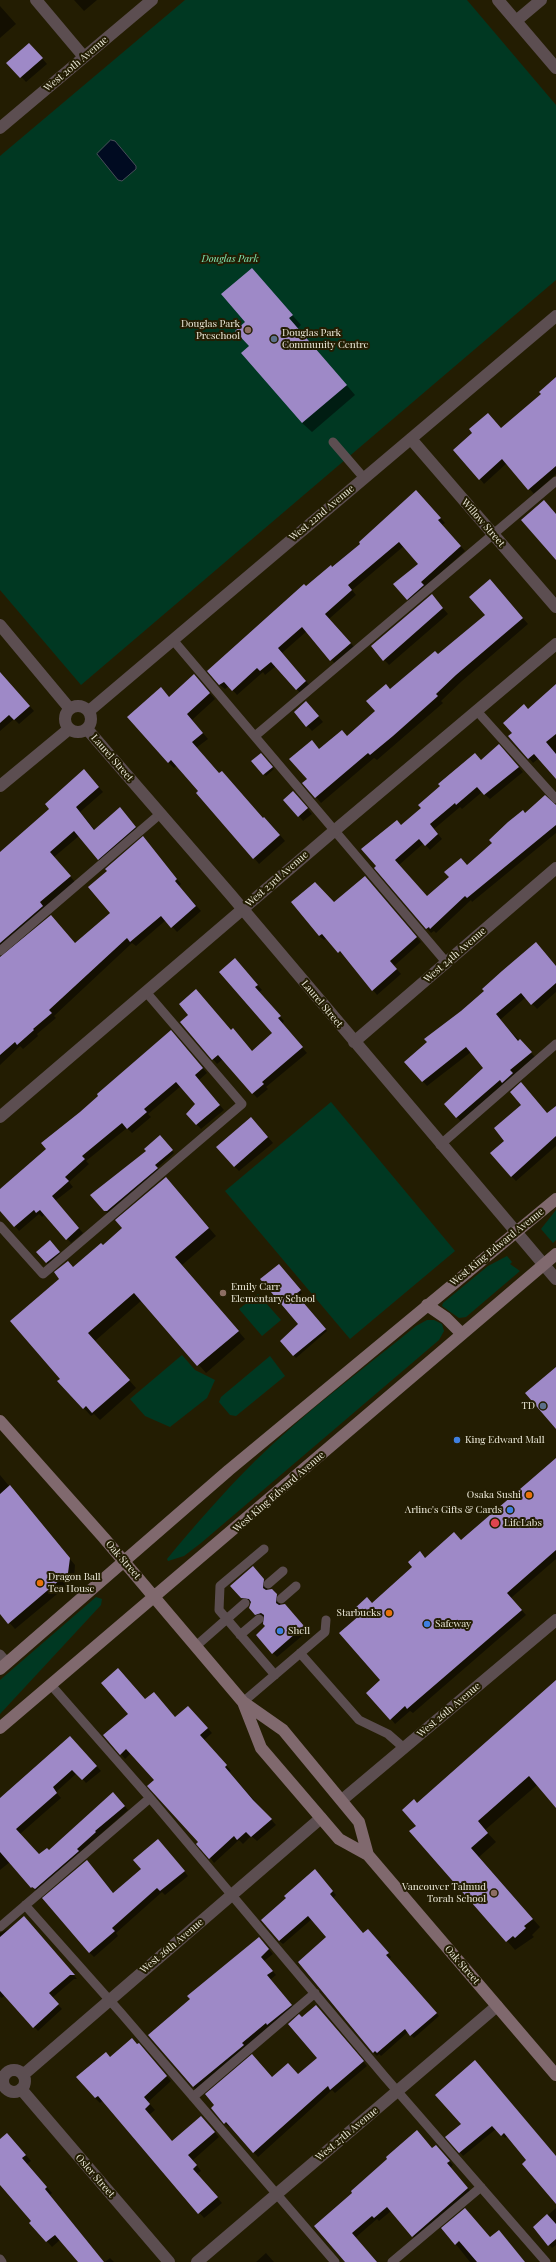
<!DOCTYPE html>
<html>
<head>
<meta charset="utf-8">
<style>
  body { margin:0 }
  canvas { display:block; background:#231d02 }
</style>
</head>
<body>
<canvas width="556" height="2262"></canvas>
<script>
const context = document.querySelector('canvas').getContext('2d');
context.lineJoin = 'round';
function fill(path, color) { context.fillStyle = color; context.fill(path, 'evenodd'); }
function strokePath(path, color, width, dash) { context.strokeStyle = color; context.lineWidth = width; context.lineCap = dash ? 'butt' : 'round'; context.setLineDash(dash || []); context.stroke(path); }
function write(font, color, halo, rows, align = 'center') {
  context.font = font + ' "Playfair Display",serif'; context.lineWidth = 4; context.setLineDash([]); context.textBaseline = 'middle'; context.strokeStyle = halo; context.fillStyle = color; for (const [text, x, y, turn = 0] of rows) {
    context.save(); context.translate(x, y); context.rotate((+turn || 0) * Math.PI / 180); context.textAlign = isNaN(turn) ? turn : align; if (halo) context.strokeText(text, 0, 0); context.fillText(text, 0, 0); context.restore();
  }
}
const green = new Path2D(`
  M185 0H467L556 105V280L81 685 0 590V156Z
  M331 1102 455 1251 350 1339 225 1191Z
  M556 1210V1240L553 1243 541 1229Z
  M507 1256 512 1262 510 1264 520 1271 466 1317 459 1318 442 1306 443 1303 488 1266Z
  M258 1294 281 1320 262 1336 239 1309Z
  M427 1320H434L442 1324 444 1331 439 1340 201 1543 184 1556 168 1561 167 1559C195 1525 224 1492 255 1461 305 1412 362 1370 416 1326Z
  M182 1355 195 1370 215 1380 207 1398 170 1427 145 1416 130 1399Z
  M270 1356 285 1376 236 1416 230 1415 219 1402 221 1397Z
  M96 1597 102 1599 101 1605 0 1714V1680Z`);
const water = new Path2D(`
  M111 140 115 141 136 166V169L122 181 118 180 97 154Z`);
const shadow = new Path2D(`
  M74 0H97L84 11Z
  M0 6 16 24 0 38Z
  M34 49 47 64 26 82 8 63Z
  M252 269 301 325 298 328 355 395 312 432 302 423 250 347 247 322Z
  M556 379V474L534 494 507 463 484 484 480 479 502 429 542 394Z
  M421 496 445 523 442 525 465 551 425 587 412 604 407 599 419 564 404 546 352 590 356 595 329 619 355 648 336 665 307 631 282 653 310 686 301 694 276 666 265 675 263 672 237 695 229 686 225 689 220 685 208 671 306 587Z
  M495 586 528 624 462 681 441 701 443 703 377 760 374 758 321 803 316 797 308 779 320 750 347 737 377 711 386 685 391 690 439 655 486 615Z
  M436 600 448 614 389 665 372 647Z
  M0 673 34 711 19 724 14 719 0 731Z
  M200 681 215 699 192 720 208 739 196 748 219 774 263 819 264 818 270 823 285 841 259 864 177 765 174 768 168 762 169 698Z
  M556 686V778L539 758 533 763 529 758 513 733 528 710Z
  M311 708 323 722 312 731 295 713Z
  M503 750 523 772 490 799 482 792 462 809 460 807 434 829 442 839 430 850 424 843 399 865 427 897 467 866 525 814 556 805V833L472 902 471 900 436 933 434 931 431 933 376 868 401 826 481 761Z
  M263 756 274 769 266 776 253 761Z
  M89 776 103 792 80 812 95 830 124 814 140 832 103 864 79 836 54 857 75 882 1 952 0 957 75 944 111 913 143 837 181 884 179 886 201 911 177 932 166 920 136 946 132 943 54 1016 56 1018 37 1034 38 1036 23 1049 20 1046 0 1065V853Z
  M298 797 312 814 303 821 299 816Z
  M369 881 421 942 394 966 401 974 377 995 345 955 344 956 327 938 324 940 319 936 334 903Z
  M239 964 262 990 259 992 284 1021 282 1024 307 1053 266 1087 268 1089 257 1098 223 1059 217 1064 213 1059 231 1031 252 1052 273 1034Z
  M556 966V992L537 1009 526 997 500 1020 535 1057 461 1122 457 1117 462 1087 484 1068 471 1052 427 1086 405 1062Z
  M175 1036 207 1073 199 1080 224 1110 201 1129 187 1114 196 1104 181 1086 148 1114 151 1117 132 1133 127 1128 86 1161 89 1164 69 1182 73 1187 55 1201 83 1233 71 1243 45 1214 42 1217 39 1214 19 1231 0 1209V1190Z
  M556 1107V1146L516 1181 511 1176 548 1114Z
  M256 1123 273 1143 239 1171 234 1166Z
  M162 1139 174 1153 157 1168 159 1171 110 1213H107L105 1210Z
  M173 1186 216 1236 182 1265 245 1339 206 1373 142 1300 95 1341 136 1388 100 1420 94 1414 91 1416 59 1381 61 1379 73 1268 103 1246Z
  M49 1241 61 1254 49 1265 37 1252Z
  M281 1267 302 1293 297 1297 327 1331 296 1358 281 1341 300 1325Z
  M556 1460V1559L511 1598 526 1615 413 1713 410 1711 395 1724 391 1719 382 1680 361 1615 425 1559 462 1541Z
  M0 1475 75 1565 74 1580 15 1629 0 1612Z
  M257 1572 268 1585 267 1591 276 1594 281 1600 280 1606 289 1609 308 1631 277 1657 273 1653 265 1617 260 1618 256 1614 252 1603 246 1602 242 1598Z
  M556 1689V1806L537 1785 485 1830 496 1842 479 1857 540 1927 532 1935 534 1937 515 1950 411 1832 417 1826V1804Z
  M145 1700 176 1718 193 1712 212 1733 204 1740 231 1771 229 1772 276 1825 257 1841 251 1836 243 1844 239 1840 214 1863 155 1780 131 1753 125 1759 121 1754Z
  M74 1741 101 1771 86 1783 77 1773 56 1792 61 1798 20 1834 40 1855 49 1851 117 1797 128 1810 36 1891 10 1862 0 1870V1798Z
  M162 1845 188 1876 165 1895 162 1892 116 1933 118 1936 94 1957 89 1952 91 1866 114 1894 142 1869Z
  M318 1874 336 1895 333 1898 364 1934 372 1933 391 1957 389 1959 439 2016 414 2038 408 2032 381 2056 379 2054 377 2056 374 2053 299 1962 328 1937 312 1919 283 1944 279 1941Z
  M28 1921 77 1979H74L52 1998 62 2009 38 2031 5 1995 2 1998 0 1997V1933Z
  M263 1942 273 1954 264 1961 276 1975 270 1980 295 2010 198 2091 193 2087 191 1999Z
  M320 2010 367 2066 335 2093 332 2090 258 2157 230 2126 229 2127 225 2123 272 2078 298 2075 319 2058 302 2018Z
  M138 2045 144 2049 171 2081 148 2102 155 2110 149 2115 172 2142 206 2122 219 2137 193 2160 201 2171 197 2174 222 2203 204 2218 103 2100 100 2103 95 2098 110 2058Z
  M437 2095 556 2157V2202L528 2160 508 2136 505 2138 496 2129 463 2156 447 2137 463 2125Z
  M13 2140 31 2161 27 2164 52 2193 50 2195 103 2262H79L60 2240 52 2247 31 2223 33 2222 0 2182V2141Z
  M440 2150 453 2165 450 2168 472 2193 417 2240 391 2211 379 2221 377 2219 355 2238 376 2262H345L315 2226Z
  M556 2208V2245L552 2248 534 2227Z
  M443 2228 490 2238 525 2262H470Z
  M266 2253 274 2262H256Z
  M110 2258 114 2262H105Z`);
const building = new Path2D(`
  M29 43 43 58 20 78 6 63Z
  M252 268 293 315 289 318 347 385 302 423 241 353 249 346 235 331 245 322 221 294Z
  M556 377V466L528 490 502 459 479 480 453 450 472 433 469 429 488 413 501 428 541 394 539 392Z
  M416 490 441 518 438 520 461 546 421 582 424 585 407 600 393 584 418 564 399 542 348 585 352 590 325 614 351 643 330 661 302 627 278 648 306 681 296 690 271 662 260 671 257 668 232 691 224 682 219 685 207 671 304 584 306 586 331 565 332 567 360 544 359 542Z
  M544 500 556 514V560L521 520Z
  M490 579 523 618 456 675 436 694 438 696 393 736 370 755 368 753 315 798 302 783 307 779 289 759 312 740 319 749 342 730 347 736 375 711 366 701 386 684 390 689 435 651 438 654 485 615 469 597Z
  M432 594 443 608 383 661 371 646Z
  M0 672 30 706 14 720 9 715 0 723Z
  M194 674 210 693 187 714 203 733 192 742 219 773 222 771 263 818 264 817 280 835 253 859 196 793 198 791 171 760 168 763 127 717 161 687 169 697Z
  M556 684V734L546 742 556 754V779L534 754 528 759 508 736 512 733 503 723 524 704 528 709Z
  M306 701 319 716 306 727 294 712Z
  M499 744 519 767 484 795 477 787 456 805 455 803 430 824 438 834 425 846 419 839 395 860 427 896 449 877 444 872 461 858 467 865 492 843 489 840 508 822 523 810 525 813 545 795 556 805V825L467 898 465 896 430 929 429 927 426 929 374 868 376 866 361 849 397 820 401 825 421 808 418 805 440 786 438 784 475 753 481 760Z
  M261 753 273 767 263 775 251 761Z
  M84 769 99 787 76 807 94 830 120 807 136 827 98 860 74 831 50 852 71 876 40 902 43 906 0 943V852L49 809 45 804Z
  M293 791 308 808 298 817 283 800Z
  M143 836 177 879 175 881 196 906 171 928 161 916 130 942 127 938 49 1010 52 1013 33 1029 34 1030 17 1045 15 1042 0 1055V957L51 915 75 943 110 913 88 887 107 871 105 869Z
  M365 876 417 937 390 961 397 969 372 991 340 951 338 953 322 934 319 936 291 902 315 882 334 902Z
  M536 942 556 966V983L531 1005 521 993 496 1014 518 1041 520 1039 532 1052 510 1070 513 1073 502 1083 500 1080 456 1118 444 1104 483 1068 466 1047 422 1082 404 1062 427 1042 424 1039 461 1011 484 991 482 989 502 971Z
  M235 958 258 985 255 987 281 1016 278 1018 303 1047 262 1082 264 1084 252 1094 218 1055 212 1060 180 1022 188 1015 179 1004 196 989 231 1030 233 1028 252 1051 272 1033 219 972Z
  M171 1030 203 1068 195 1075 220 1105 196 1125 186 1114 195 1104 176 1082 144 1109 147 1112 127 1129 122 1123 82 1156 85 1159 65 1177 69 1181 52 1196 79 1228 66 1240 40 1210 36 1213 34 1210 14 1227 0 1211V1189L46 1149 41 1143 80 1112 98 1096 97 1094Z
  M521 1082 547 1113 556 1106V1136L511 1177 490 1153 504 1141 494 1128 521 1105 510 1092Z
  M251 1117 268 1137 234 1167 216 1147Z
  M160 1135 173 1150 155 1165 158 1168 107 1211H104L90 1195 146 1151 144 1149Z
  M166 1177 209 1228 175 1257 239 1331 197 1366 134 1293 88 1333 130 1380 92 1413 86 1406 83 1409 57 1381 60 1379 10 1321 59 1279 54 1272 68 1261 73 1267 101 1243 103 1245 122 1228 115 1220Z
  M50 1240 60 1252 46 1263 36 1252Z
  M279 1264 301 1290 296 1294 326 1329 293 1356 280 1341 298 1324 260 1279Z
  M556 1367V1429L525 1393Z
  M556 1458V1550L507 1593 522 1610 407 1709 405 1706 390 1720 366 1693 380 1680 339 1633 360 1615 354 1609 367 1597 372 1603 412 1567 408 1562 420 1551 425 1558 454 1532 461 1540Z
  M10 1485 70 1558 68 1573 8 1624 0 1614V1494Z
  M253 1566 264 1579 263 1588 266 1590 272 1589 277 1594 276 1603 279 1605 285 1604 304 1626 272 1654 256 1635 265 1626 263 1624 264 1615 261 1613 255 1615 249 1608 251 1602 249 1599 241 1598 230 1586Z
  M118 1668 145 1699 154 1692 175 1717 188 1706 208 1728 200 1735 227 1765 225 1767 253 1800 272 1819 251 1837 246 1832 237 1840 234 1836 209 1859 196 1844 198 1842 147 1786 154 1780 126 1749 120 1755 103 1735 128 1714 101 1683Z
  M556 1680V1808L529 1776 478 1821 488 1833 471 1848 533 1919 524 1926 526 1928 515 1938 513 1936 506 1942 409 1831 416 1826 402 1810 414 1799 417 1803Z
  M70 1736 97 1766 82 1780 72 1770 53 1787 57 1793 16 1829 39 1854 47 1848 49 1850 113 1792 125 1806 95 1831 96 1832 77 1849 79 1851 35 1889 32 1887 31 1888 0 1852V1798Z
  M158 1839 185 1871 160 1891 157 1888 112 1928 115 1931 89 1953 42 1898 87 1860 113 1893 141 1869 133 1860Z
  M315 1869 333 1891 330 1894 363 1933 368 1929 389 1953 386 1955 437 2013 410 2036 405 2029 377 2053 375 2051 373 2053 298 1962 326 1937 308 1916 279 1941 261 1920 286 1898 284 1896Z
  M24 1916 75 1975H70L49 1993 59 2004 33 2028 0 1991V1937Z
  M259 1937 269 1949 261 1957 273 1971 267 1975 292 2005 267 2025 266 2023 242 2043 244 2045 193 2087 148 2035 190 1999 187 1996Z
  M316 2005 364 2061 330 2090 328 2086 253 2153 226 2122 224 2124 211 2108 214 2105 205 2094 252 2054 272 2077 288 2063 298 2074 317 2058 288 2024 299 2014 302 2017Z
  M132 2038 137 2044 139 2043 167 2076 144 2097 150 2104 145 2109 172 2141 201 2116 215 2132 188 2155 197 2165 193 2169 218 2197 198 2214 98 2096 95 2098 76 2077 106 2052 110 2057Z
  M475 2060 556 2156V2204L522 2164 526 2160 504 2133 501 2136 492 2126 459 2153 445 2137 461 2124 435 2095Z
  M417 2130 432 2148 436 2145 450 2161 447 2163 468 2188 412 2237 387 2207 374 2218 372 2216 352 2233 377 2262H345L314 2226 352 2193 351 2191 387 2159 386 2157Z
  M7 2133 26 2155 22 2158 47 2187 45 2189 104 2262H78L55 2235 46 2242 29 2223 31 2221 0 2185V2139Z
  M465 2208 490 2237 499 2230 525 2262H477L459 2241 455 2245 441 2228Z
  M547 2214 556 2224V2239L548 2246 533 2227Z`);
const service = new Path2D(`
  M333 442 364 478
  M173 640 446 962
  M476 710 556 799
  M255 736 556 481
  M0 951 160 814
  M440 1145 556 1044
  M0 1226 43 1274 242 1104 146 992
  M264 1549 220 1586 219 1610 275 1675
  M268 1584 283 1571
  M281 1599 296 1586
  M240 1635 259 1619
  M196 1646 245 1603
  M300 1653 359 1720 388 1734 404 1748
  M0 1654 7 1662
  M51 1685 150 1798 385 2077 546 2262
  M243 1702 325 1632 326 1620
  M25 1905 121 2013 335 2262
  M0 1927 150 1798
  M193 2097 315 1993
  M0 2259 2 2262
  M392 2262 481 2187`);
const minor = new Path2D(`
  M36 0 84 57
  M498 0 556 68
  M516 21 541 0
  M0 128 152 0
  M411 439 556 607
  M0 625 70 709
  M65 719a13 13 0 1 1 26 0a13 13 0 1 1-26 0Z
  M89 711 556 316
  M87 729 230 894 556 1279
  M0 786 69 729
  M354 1042 556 868
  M0 1117 334 831 556 644
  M342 1800 556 1620
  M3 2081a11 11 0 1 1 22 0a11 11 0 1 1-22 0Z
  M23 2075 321 1818
  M21 2089 169 2262
  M197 2262 497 2006`);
const secondary = new Path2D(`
  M427 1305 446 1318 462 1334
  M0 1421 104 1538 243 1702 283 1730 359 1822 368 1855
  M0 1669 229 1470 556 1199
  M243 1702 261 1748 339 1839 368 1855 556 2075
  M0 1728 556 1254`);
const markers = [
  [248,330,4,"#8d6e63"],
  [274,339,4,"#5c6f8a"],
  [223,1293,4,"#8d6e63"],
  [543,1406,4,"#5c6f8a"],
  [457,1440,4,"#3f7fe0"],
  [529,1495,4,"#e8710a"],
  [510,1510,4,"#3f7fe0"],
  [495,1523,5,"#e0444e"],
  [40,1583,4,"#e8710a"],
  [389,1613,4,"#e8710a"],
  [427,1624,4,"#3f7fe0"],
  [280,1631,4,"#3f7fe0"],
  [494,1893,4,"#8d6e63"]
];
const streetNames = [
  ["West 20th Avenue",76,64,-40],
  ["West 22nd Avenue",322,513,-40],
  ["Willow Street",483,523,49],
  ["Laurel Street",112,758,49],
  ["West 23rd Avenue",277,879,-41],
  ["West 24th Avenue",455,955,-41],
  ["Laurel Street",322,1004,50],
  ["West King Edward Avenue",497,1247,-39],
  ["West King Edward Avenue",279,1492,-41],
  ["Oak Street",123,1560,49],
  ["West 26th Avenue",449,1710,-40],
  ["West 26th Avenue",172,1946,-40],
  ["Oak Street",462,1965,49],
  ["West 27th Avenue",347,2134,-40],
  ["Osler Street",95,2176,49]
];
const parkNames = [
  ["Douglas Park",230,259]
];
const poiNames = [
  ["Douglas Park",240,324,"right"],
  ["Preschool",240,336,"right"],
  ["Douglas Park",282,333],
  ["Community Centre",282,345],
  ["Emily Carr",231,1287],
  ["Elementary School",231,1299],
  ["TD",535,1406,"right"],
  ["King Edward Mall",465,1440],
  ["Osaka Sushi",521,1495,"right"],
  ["Arline's Gifts & Cards",502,1510,"right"],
  ["LifeLabs",504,1523],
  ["Dragon Ball",48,1577],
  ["Tea House",48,1589],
  ["Starbucks",381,1613,"right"],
  ["Safeway",435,1624],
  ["Shell",288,1631],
  ["Vancouver Talmud",486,1887,"right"],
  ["Torah School",486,1899,"right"]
];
fill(green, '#003822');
fill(water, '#000b21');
strokePath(water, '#474e58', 1);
fill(shadow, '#0007');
fill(building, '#9e89c7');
strokePath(service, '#5c4e51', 9);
strokePath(minor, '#5c4e51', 12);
strokePath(secondary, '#80696e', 12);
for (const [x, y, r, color] of markers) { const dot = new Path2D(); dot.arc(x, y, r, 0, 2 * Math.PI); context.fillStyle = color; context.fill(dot); strokePath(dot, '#231d02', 1.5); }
write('10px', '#edeada', '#231d02', streetNames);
write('italic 10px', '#80e7b3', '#231d02', parkNames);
write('10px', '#edeada', '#231d02', poiNames, 'left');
</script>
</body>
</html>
